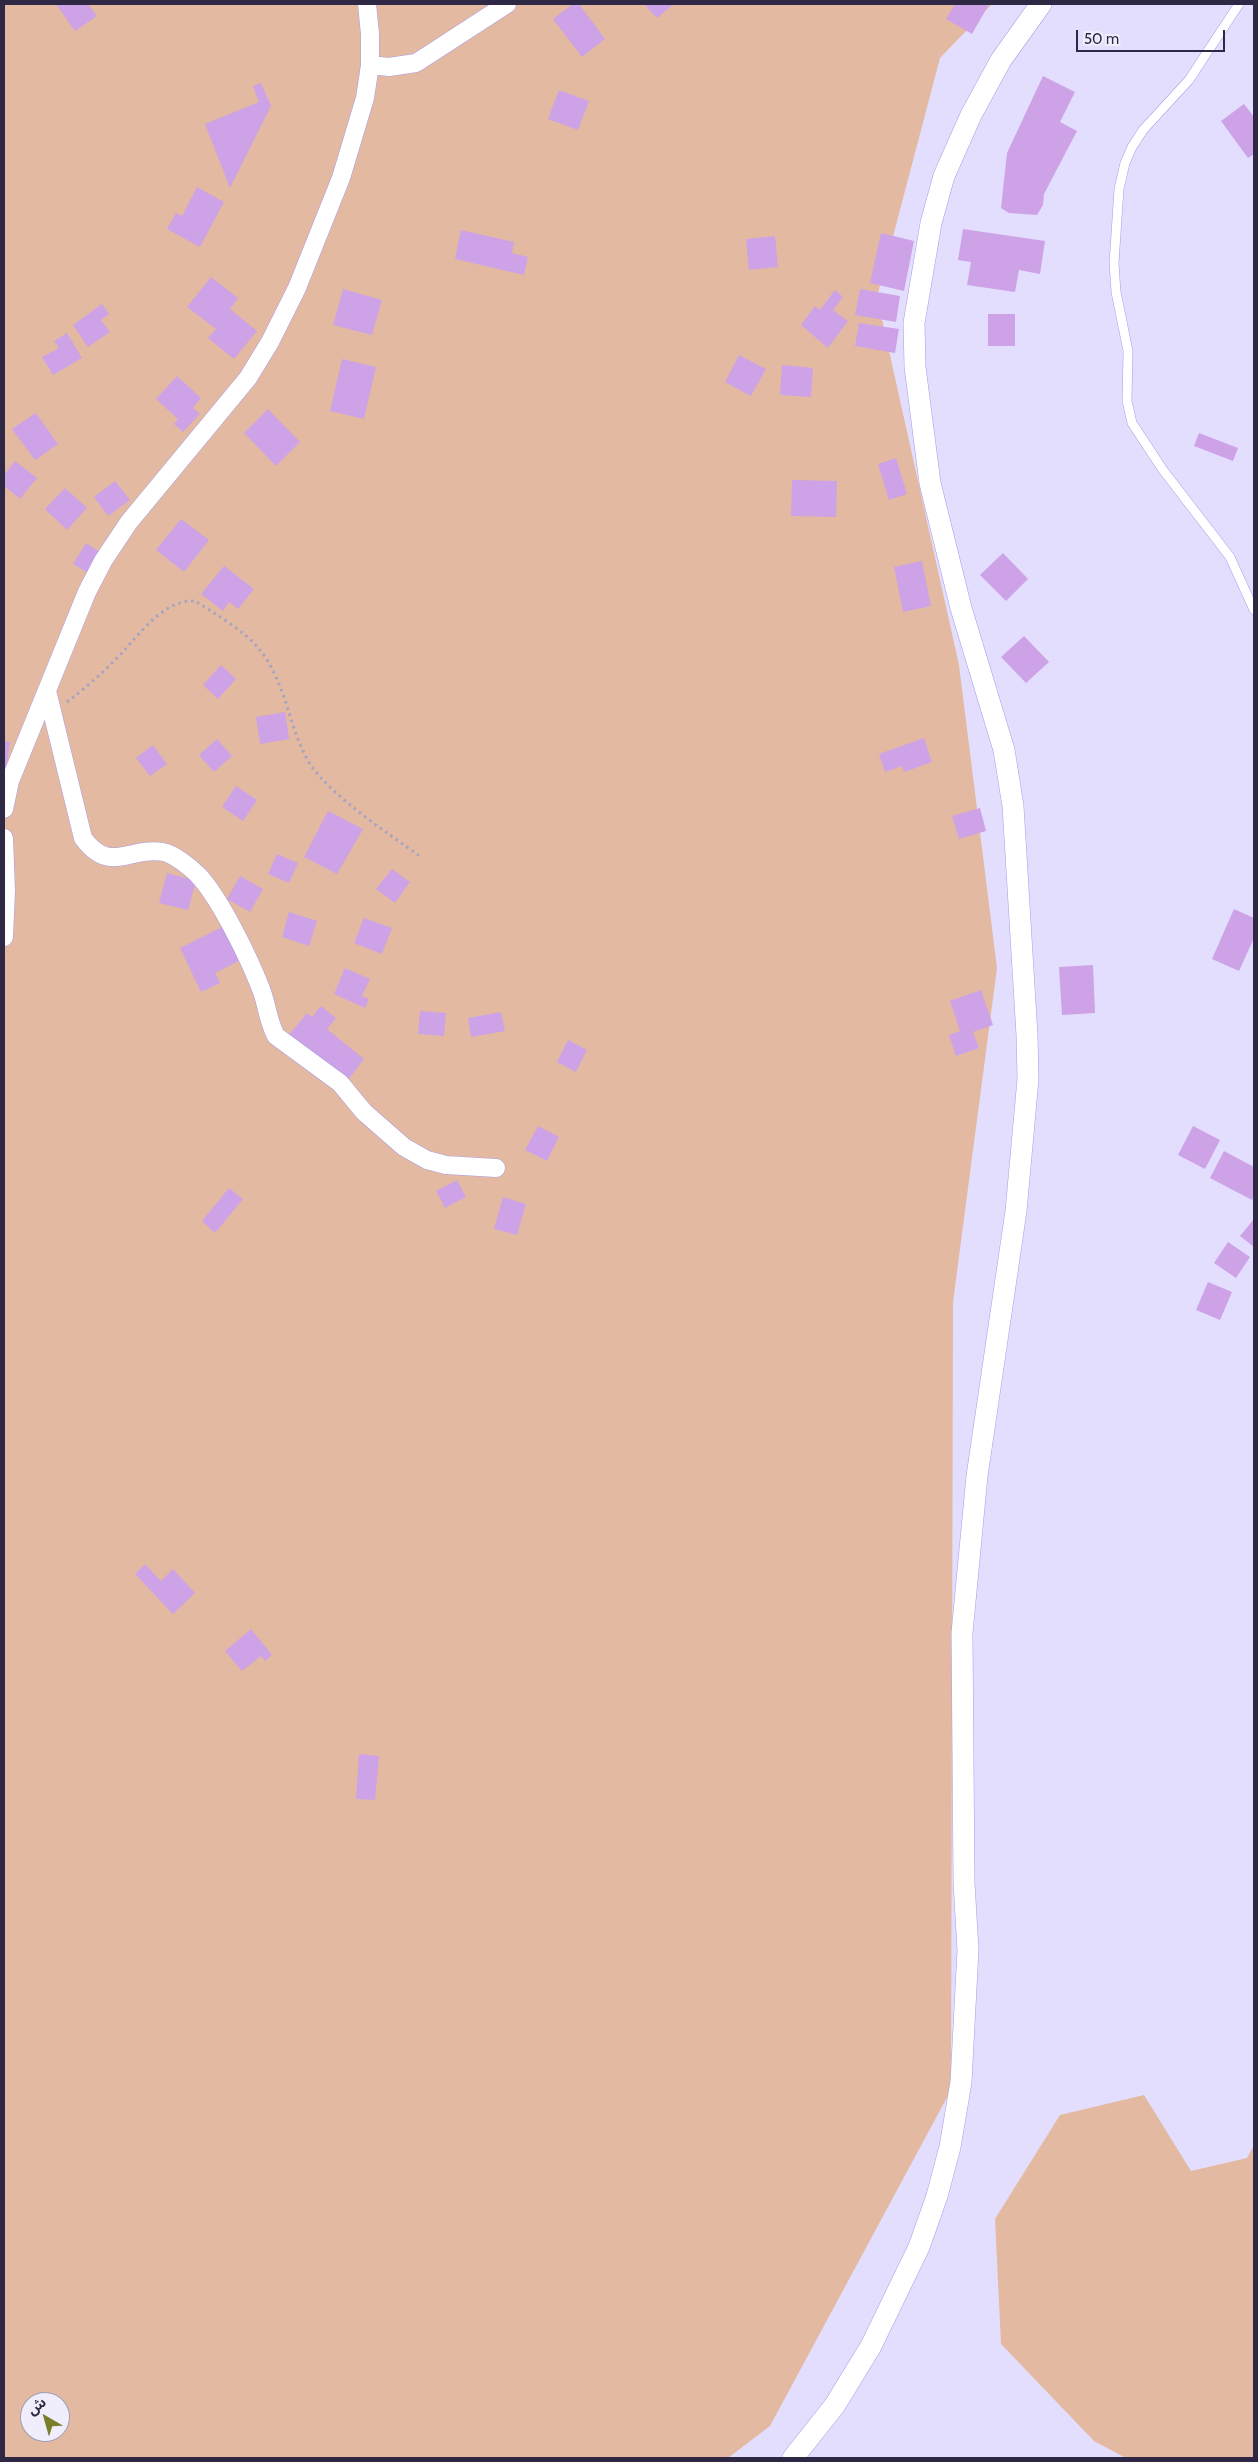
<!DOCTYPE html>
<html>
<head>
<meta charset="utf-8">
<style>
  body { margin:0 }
  #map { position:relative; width:1258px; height:2462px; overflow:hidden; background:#e3defd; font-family:Cabin,"Noto Sans Arabic",sans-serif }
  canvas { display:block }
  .frame { position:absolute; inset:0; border:5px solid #2e2845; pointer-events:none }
  .north { position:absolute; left:20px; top:2392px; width:50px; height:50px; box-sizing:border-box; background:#f0edfd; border:1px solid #a29eb3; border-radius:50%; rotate:322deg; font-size:14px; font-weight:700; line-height:20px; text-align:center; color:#2e2845 }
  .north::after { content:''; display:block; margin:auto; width:18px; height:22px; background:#797e29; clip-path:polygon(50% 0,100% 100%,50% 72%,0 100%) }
  .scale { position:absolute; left:1076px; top:30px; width:149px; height:22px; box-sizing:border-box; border:2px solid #2e2845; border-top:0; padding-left:6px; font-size:15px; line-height:18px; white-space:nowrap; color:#2e2845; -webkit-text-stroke:4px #f0edfd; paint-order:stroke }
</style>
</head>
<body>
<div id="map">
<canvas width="1258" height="2462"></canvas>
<div class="frame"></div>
<div class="north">ش</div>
<div class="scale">50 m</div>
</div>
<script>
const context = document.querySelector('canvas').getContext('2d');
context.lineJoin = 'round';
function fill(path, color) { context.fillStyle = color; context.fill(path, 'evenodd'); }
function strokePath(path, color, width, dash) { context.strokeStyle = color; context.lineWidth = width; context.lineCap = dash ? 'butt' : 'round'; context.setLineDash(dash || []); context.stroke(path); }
const green = new Path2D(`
  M4 4H992L940 58 877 297 959 665 997 968 953 1302 951 2090 770 2426 728 2458H4ZM30 2402H60V2432H30Z
  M1144 2095 1191 2171 1247 2158 1254 2145V2458H1126L1094 2441 1001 2344 995 2219 1060 2115Z`);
const building = new Path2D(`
  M56 4H88L97 16 75 31Z
  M573 4H579L605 39 582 57 553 19Z
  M644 4H674L657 18Z
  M955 4H984L988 6 972 34 946 19Z
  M1043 76 1075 92 1060 122 1077 131 1044 194 1043 205 1037 215 1009 213 1001 208 1007 153Z
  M261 83 271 106 230 188 205 124 259 102 253 86Z
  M559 90 589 101 578 130 548 119Z
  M1244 104 1254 117V154L1248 158 1221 121Z
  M197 187 224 202 200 247 167 229 176 213 182 216Z
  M963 229 1045 241 1040 274 1019 270 1015 292 967 285 971 262 958 260Z
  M461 230 514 242 512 253 528 257 524 275 455 259Z
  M881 233 914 241 904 291 870 283Z
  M775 236 778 267 749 270 746 239Z
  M211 277 238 298 230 309 257 331 234 359 208 338 216 329 187 307Z
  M343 289 382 300 372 335 333 325Z
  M860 289 900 296 896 322 855 315Z
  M835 290 843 297 833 310 848 321 828 348 801 325 815 306 820 310Z
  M102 304 109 314 101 320 110 332 88 347 73 325Z
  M988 314H1015V346H988Z
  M859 323 899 329 895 353 855 346Z
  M67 333 82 358 53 375 42 357 59 348 54 341Z
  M739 355 766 369 751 396 725 382Z
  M342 359 376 367 364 419 330 411Z
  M782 365 813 368 811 397 780 395Z
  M177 376 201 398 193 408 200 414 183 432 174 424 178 419 156 399Z
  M268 409 300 442 276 466 244 433Z
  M36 413 58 444 35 460 12 429Z
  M1199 433 1238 448 1233 461 1194 446Z
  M896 458 907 494 889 500 878 464Z
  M15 461 37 478 20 499 4 486V475Z
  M792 480 837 481 836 517 791 516Z
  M115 481 130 500 108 516 94 497Z
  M65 488 87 508 67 530 45 509Z
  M181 519 209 540 184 572 156 550Z
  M86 543 103 554 90 574 73 564Z
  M1003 553 1028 579 1006 601 980 575Z
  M922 561 931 606 903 612 894 567Z
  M224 566 254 589 238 609 229 602 223 611 201 594Z
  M1024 636 1049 662 1026 683 1001 657Z
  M221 665 236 679 218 699 203 685Z
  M285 712 289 739 260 744 256 717Z
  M924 738 932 762 904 772 902 766 885 772 879 754Z
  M217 739 232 756 214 772 199 755Z
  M4 741 10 742 5 775 4 774Z
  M153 745 167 764 150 776 136 758Z
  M236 786 257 800 243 821 222 807Z
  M980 808 986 831 959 839 952 816Z
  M328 811 363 829 337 874 304 857Z
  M277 854 298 863 289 883 268 874Z
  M392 869 410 882 395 903 376 889Z
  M167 873 196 881 188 910 159 903Z
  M240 876 263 889 250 912 227 899Z
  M1234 909 1254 918V938L1239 971 1212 959Z
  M289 912 317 921 309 946 282 937Z
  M364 918 392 928 382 954 354 943Z
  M224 926 241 960 215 973 220 983 201 992 180 948Z
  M1093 965 1095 1013 1062 1015 1059 967Z
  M345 968 370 979 362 996 369 999 365 1008 334 994Z
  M981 990 993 1025 973 1032 979 1048 956 1056 949 1035 960 1031 950 1001Z
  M321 1006 336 1018 327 1029 364 1059 347 1081 289 1035 307 1013 312 1017Z
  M420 1011 446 1013 444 1036 418 1034Z
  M501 1012 505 1031 471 1037 468 1018Z
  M568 1040 587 1050 576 1072 557 1062Z
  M538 1126 559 1137 547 1161 525 1150Z
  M1193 1126 1220 1140 1205 1169 1178 1155Z
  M1224 1151 1254 1167V1196L1252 1200 1210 1178Z
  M457 1180 466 1197 445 1208 436 1191Z
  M229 1188 243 1199 215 1233 202 1221Z
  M503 1197 526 1204 517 1235 494 1229Z
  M1254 1219V1247L1240 1236Z
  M1228 1242 1250 1257 1236 1278 1214 1263Z
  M1208 1282 1232 1292 1220 1320 1196 1310Z
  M145 1564 161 1581 173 1569 195 1593 173 1614 135 1574Z
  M251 1629 272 1655 265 1661 261 1656 242 1671 225 1651Z
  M359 1754 379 1756 375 1800 356 1799Z`);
const path = new Path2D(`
  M67 702C83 690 99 676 114 661 136 640 161 599 195 601 214 613 245 631 259 649 271 663 279 683 285 700 292 722 298 744 310 764 331 796 389 834 421 857`);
const service = new Path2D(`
  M1239 4 1189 80 1143 130 1132 147 1125 163 1119 189 1114 263 1116 292 1128 351 1127 401 1132 423 1163 470 1230 557 1254 610`);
const minor = new Path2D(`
  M370 65 389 67 416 63 507 4
  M47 691 83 838C110 875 129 846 163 852 174 854 190 867 198 875 220 898 249 958 261 989 267 1004 268 1022 276 1036L340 1083 364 1112 404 1147 427 1160 446 1165 496 1168
  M4 809 10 781 87 592 103 561 129 522 248 378 270 342 297 288 341 178 365 98 370 65V34L367 4
  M4 838 6 890 4 937`);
const tertiary = new Path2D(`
  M793 2458 835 2405 871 2346 919 2247 937 2196 950 2147 961 2082 968 1950 964 1883 962 1633 977 1476 1016 1211 1028 1079 1027 1035 1013 806 1004 750 961 608 930 483 915 367 914 323 931 223 944 176 971 115 1001 60 1041 4`);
fill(green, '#e3baa1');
fill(building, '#cda2e7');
strokePath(service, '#aa9be5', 10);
strokePath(minor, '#aa9be5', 19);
strokePath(tertiary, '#aa9be5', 22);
strokePath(path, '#a8a3c1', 3, [2.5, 4]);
strokePath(service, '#fff', 9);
strokePath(minor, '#fff', 18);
strokePath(tertiary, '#fff', 21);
</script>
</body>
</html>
